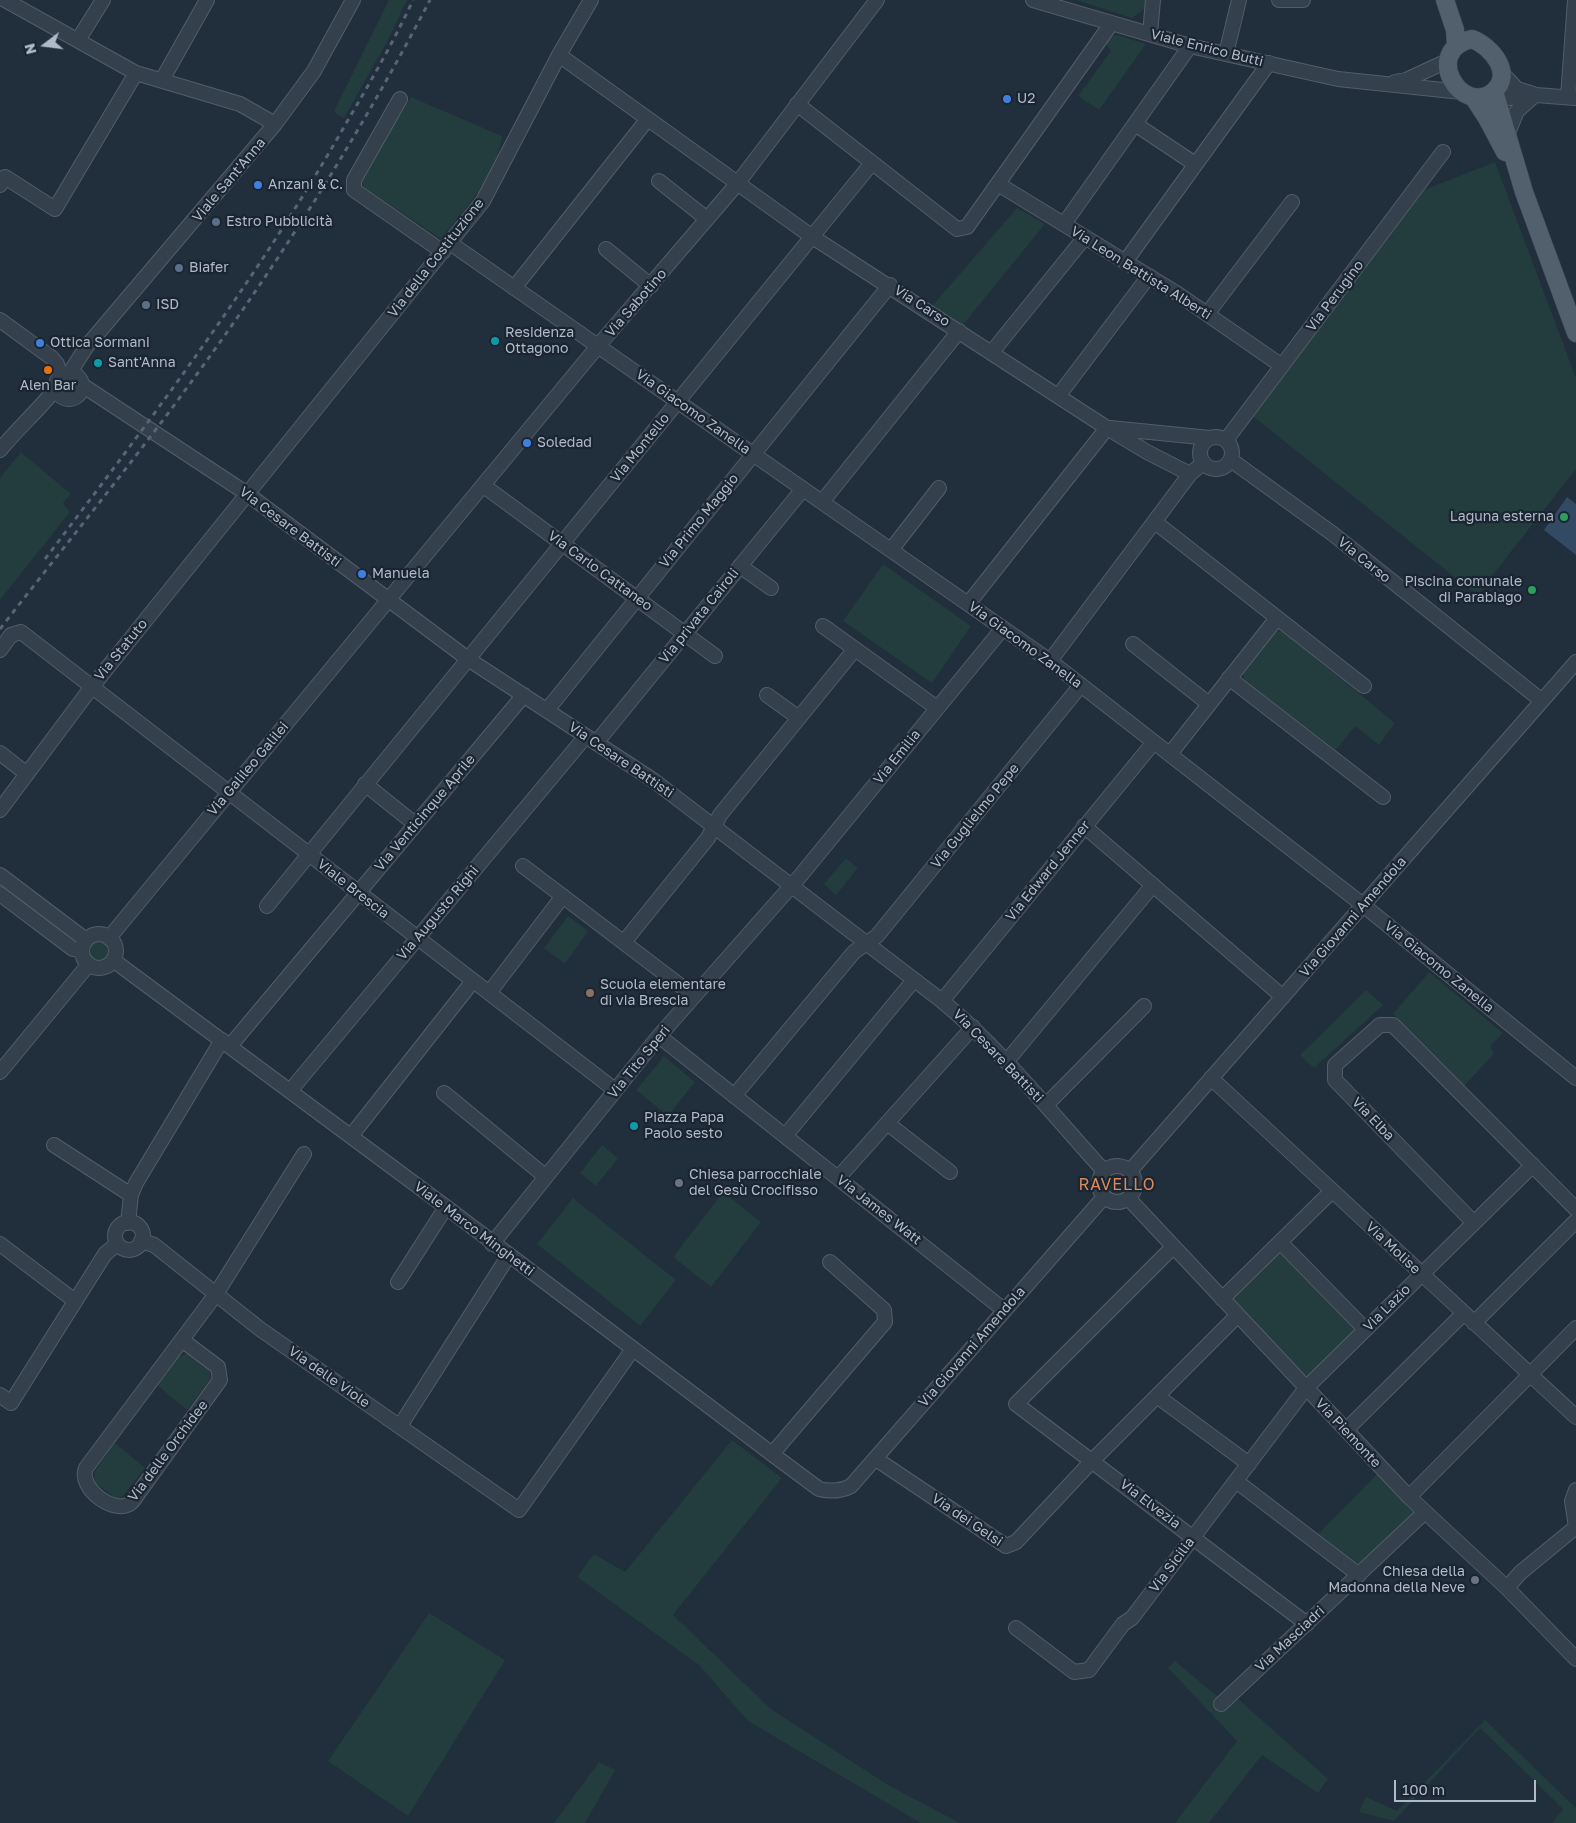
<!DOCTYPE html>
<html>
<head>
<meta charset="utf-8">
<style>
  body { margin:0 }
  #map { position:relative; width:1576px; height:1823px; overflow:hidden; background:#212e3c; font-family:"Golos Text",sans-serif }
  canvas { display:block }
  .north { position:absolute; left:20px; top:20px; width:50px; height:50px; -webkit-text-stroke:4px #1a2531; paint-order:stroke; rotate:255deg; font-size:14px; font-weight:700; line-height:20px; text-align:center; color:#b0bac8 }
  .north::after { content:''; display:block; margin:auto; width:18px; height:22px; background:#b0bac8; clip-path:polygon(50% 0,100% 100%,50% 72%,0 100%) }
  .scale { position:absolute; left:1394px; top:1780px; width:142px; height:22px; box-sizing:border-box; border:2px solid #b0bac8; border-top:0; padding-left:6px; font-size:15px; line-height:18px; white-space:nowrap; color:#b0bac8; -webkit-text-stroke:4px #1a2531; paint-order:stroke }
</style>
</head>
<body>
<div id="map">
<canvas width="1576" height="1823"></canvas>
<div class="north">N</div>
<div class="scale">100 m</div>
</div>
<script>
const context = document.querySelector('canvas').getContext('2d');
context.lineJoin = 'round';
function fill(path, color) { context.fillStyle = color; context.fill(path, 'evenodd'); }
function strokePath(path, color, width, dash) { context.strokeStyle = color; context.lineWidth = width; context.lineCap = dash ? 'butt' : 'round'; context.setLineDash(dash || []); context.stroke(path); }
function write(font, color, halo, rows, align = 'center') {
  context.font = font + ' "Golos Text",sans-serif'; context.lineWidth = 4.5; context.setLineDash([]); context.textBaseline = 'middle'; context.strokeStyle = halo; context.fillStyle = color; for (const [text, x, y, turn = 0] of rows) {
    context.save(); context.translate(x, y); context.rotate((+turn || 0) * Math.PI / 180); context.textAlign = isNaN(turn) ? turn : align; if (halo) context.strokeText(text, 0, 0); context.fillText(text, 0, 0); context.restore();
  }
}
const green = new Path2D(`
  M389 0H407L387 42 344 118 335 113V109Z
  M1076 0H1150L1149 6 1132 18Z
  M1117 35 1146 44 1099 110 1078 96 1111 51 1106 44 1112 36Z
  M411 97 502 136C497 176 465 209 441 239L365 188 360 178Z
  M1495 162 1576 378V469L1477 595 1250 414 1424 190Z
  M1017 208 1045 224 962 326 932 306Z
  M21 452 71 494 63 503 70 512 0 600V478Z
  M883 564 971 626 932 683 843 621Z
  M1274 631 1284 632 1395 723 1379 745 1355 726 1336 750 1244 680 1243 670Z
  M846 858 858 868 836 895 824 884Z
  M568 916 588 931 565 964 544 948Z
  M88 951a10 10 0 1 1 20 0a10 10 0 1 1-20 0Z
  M1429 972 1503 1033 1490 1046 1494 1054 1464 1086 1393 1014Z
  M1366 990 1383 1005 1314 1068 1300 1055Z
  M664 1056 695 1082 668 1116 636 1090Z
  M602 1145 618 1158 596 1186 580 1173Z
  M1108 1184a9 9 0 1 1 18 0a9 9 0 1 1-18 0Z
  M723 1192 761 1222 711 1287 673 1257Z
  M573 1198 676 1280 640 1326 537 1244Z
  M1275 1252 1283 1254 1353 1324 1356 1330 1309 1375H1302L1231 1298Z
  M188 1353 209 1370 211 1378 187 1410 158 1386 178 1357Z
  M732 1440 782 1478 673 1615 771 1709 888 1785 960 1823H921L748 1721 699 1665 577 1577 594 1554 625 1572Z
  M115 1443 145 1468 122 1497 116 1498 95 1483 94 1473Z
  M1377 1474H1379L1413 1509V1516L1361 1563H1350L1317 1535Z
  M429 1613 505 1660 408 1816 328 1761Z
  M1175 1661 1228 1705 1236 1697 1328 1779 1318 1793 1262 1755 1209 1823H1175L1237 1741 1168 1668Z
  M1485 1720 1576 1808V1823H1552L1563 1809 1480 1728 1394 1821 1359 1812 1366 1797 1397 1811Z
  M599 1762 615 1770 585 1823H554Z`);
const water = new Path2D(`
  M1567 497 1576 504V555L1544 530Z`);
const minor = new Path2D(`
  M5 0 136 73 240 104 275 124
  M1033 0 1190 46 1338 79 1462 92
  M1279 0H1303
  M1150 34 1153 0
  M78 40 103 0
  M1226 54 1239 0
  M559 55 811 236 1107 428 1147 452 1190 474
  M1502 73 1517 89 1533 94
  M162 80 207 0
  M1395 82 1406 80 1447 61
  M1494 91 1509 98 1536 95 1575 98
  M1568 97 1575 0
  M400 99 354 180V190L443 252
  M797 104 957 229 967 227 1111 24
  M1135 124 1195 164
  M1508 133 1517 111 1535 95
  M659 181 707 219
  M998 184 1178 294 1282 366
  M0 185 5 177 55 209 136 73
  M1064 224 1190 46
  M450 243 1050 661 1363 905 1576 1078
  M606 249 651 286
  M1125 262 1269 63
  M514 288 647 120
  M1207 314 1292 202
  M0 320 52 358 57 364 60 377
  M992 352 1085 237
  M56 386a13 13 0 1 1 26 0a13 13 0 1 1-26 0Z
  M69 374 87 346 275 124 314 71 353 0
  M82 385 246 493 468 659 653 780 942 1001C1003 1051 1051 1113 1104 1171
  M1059 395 1149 276
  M1110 428 1210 438
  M1200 453a16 16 0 1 1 32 0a16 16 0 1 1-32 0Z
  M1226 440 1443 152
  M0 450C18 428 39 410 56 388
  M1231 460 1333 534 1542 701
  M484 486 715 656
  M822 502 959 331
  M1155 522 1364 686
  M891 550 939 488
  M740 566 771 588
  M968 604 1107 428
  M823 626 937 708
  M1133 644 1209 704
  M0 650 11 635 21 632 615 1090
  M1050 661 1190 474 1203 463
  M1229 678 1383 797
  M767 695 799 718
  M547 710 890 285
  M596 743 803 489
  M0 753 27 774
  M1170 754 1277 618
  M365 784 415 824
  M0 810 91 688 483 201 559 55 591 0
  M1084 826 1283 997
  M523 866 694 996
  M0 875 86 940
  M0 894 73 949 82 950
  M267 906 872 163
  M82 951a17 17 0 1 1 34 0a17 17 0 1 1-34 0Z
  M109 938 598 346 737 184 877 0
  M624 942 708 838 720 815 855 649
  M113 960 446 1207 772 1454 819 1489C831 1492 841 1491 851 1486L1104 1197
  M489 993 563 896
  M942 1001 1154 742
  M659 1036 1004 1310
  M230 1046 524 695
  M1007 1061 1153 885
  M0 1072 89 964
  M1211 1078 1576 1417
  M290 1091 586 736
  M444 1093 546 1177
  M734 1096 854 952 877 936 1081 685
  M1046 1105 1144 1006
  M887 1123 950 1172
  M351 1136 473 981
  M785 1136 914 980
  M54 1145 131 1195
  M1099 1184a18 18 0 1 1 36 0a18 18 0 1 1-36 0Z
  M1130 1171 1576 662
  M838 1178 973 1027
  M1128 1198 1409 1497 1507 1588 1576 1659
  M1473 1222 1335 1080V1065L1380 1025H1393L1576 1209
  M115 1236a14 14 0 1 1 28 0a14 14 0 1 1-28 0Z
  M128 1223 131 1195 136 1183 222 1040
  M141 1241 154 1245 260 1329 519 1510 633 1349
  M1280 1242 1365 1329
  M0 1244 75 1301
  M492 1244 659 1036 801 875 1003 628
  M1173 1247 1016 1404 1307 1624
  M398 1282 446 1207
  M1222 1299 1332 1191
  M1474 1323 1576 1221
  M182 1340 218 1367 220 1380 132 1502C116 1517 77 1488 86 1468L216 1294 304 1154
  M0 1395 11 1403 105 1254 117 1244
  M1157 1396 1249 1464
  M400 1426 509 1255
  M1346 1430 1463 1314
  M772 1454 885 1322 884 1310 830 1262
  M876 1459 1006 1546 1016 1542 1092 1461 1237 1316
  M1236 1481 1359 1575
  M1409 1497 1576 1328
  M1576 1527 1572 1501 1576 1490
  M1507 1588 1520 1573 1576 1527
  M1016 1628 1074 1672 1089 1670 1123 1624 1132 1618 1306 1388 1533 1165
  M1221 1704 1425 1512`);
const major = new Path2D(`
  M1445 0 1455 30 1456 45
  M1472 39C1491 46 1515 74 1493 92 1462 117 1421 51 1472 39Z
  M1494 91 1524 192 1576 333
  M1474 98 1487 118 1505 152`);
const rail = new Path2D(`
  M45 559C153 417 260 275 348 120 371 81 394 41 413 0
  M0 629C66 544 134 461 197 374 284 255 362 130 430 0`);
const markers = [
  [1007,99,5,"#3f7fe0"],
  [258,185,5,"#3f7fe0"],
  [216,222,5,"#5c6f8a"],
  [179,268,5,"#5c6f8a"],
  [146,305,5,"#5c6f8a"],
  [495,341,5,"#0f9aa8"],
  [40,343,5,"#3f7fe0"],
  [98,363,5,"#0f9aa8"],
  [48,370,5,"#e8710a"],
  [527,443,5,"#3f7fe0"],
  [1564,517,5,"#2e9e5b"],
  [362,574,5,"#3f7fe0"],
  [1532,590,5,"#2e9e5b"],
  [590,993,5,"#8d6e63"],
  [634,1126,5,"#0f9aa8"],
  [679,1183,5,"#6b7280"],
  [1475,1580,5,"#6b7280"]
];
const streetNames = [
  ["Viale Enrico Butti",1207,48,14],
  ["Viale Sant'Anna",229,180,-50],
  ["Via della Costituzione",436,258,-52],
  ["Via Leon Battista Alberti",1141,273,32],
  ["Via Perugino",1335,296,-53],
  ["Via Sabotino",636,303,-49],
  ["Via Carso",922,306,33],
  ["Via Giacomo Zanella",693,412,35],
  ["Via Montello",640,448,-51],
  ["Via Primo Maggio",699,521,-51],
  ["Via Cesare Battisti",290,527,37],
  ["Via Carso",1364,560,39],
  ["Via Carlo Cattaneo",600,571,36],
  ["Via privata Cairoli",699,616,-51],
  ["Via Giacomo Zanella",1025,645,36],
  ["Via Statuto",121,650,-51],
  ["Via Emilia",897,757,-51],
  ["Via Cesare Battisti",621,760,34],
  ["Via Galileo Galilei",248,769,-50],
  ["Via Venticinque Aprile",425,813,-50],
  ["Via Guglielmo Pepe",975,816,-51],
  ["Via Edward Jenner",1048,871,-51],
  ["Viale Brescia",353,889,38],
  ["Via Augusto Righi",438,913,-50],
  ["Via Giovanni Amendola",1353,917,-49],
  ["Via Giacomo Zanella",1439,967,39],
  ["Via Cesare Battisti",998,1056,46],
  ["Via Tito Speri",639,1062,-51],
  ["Via Elba",1373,1119,46],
  ["Via James Watt",879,1210,38],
  ["Viale Marco Minghetti",474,1229,37],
  ["Via Molise",1393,1248,43],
  ["Via Lazio",1387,1308,-45],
  ["Via Giovanni Amendola",972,1347,-49],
  ["Via delle Viole",329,1377,35],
  ["Via Piemonte",1348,1433,47],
  ["Via delle Orchidee",168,1451,-53],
  ["Via Elvezia",1150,1504,37],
  ["Via dei Gelsi",967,1520,34],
  ["Via Sicilia",1172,1565,-53],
  ["Via Masciadri",1290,1639,-43]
];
const poiNames = [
  ["U2",1017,99],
  ["Anzani & C.",268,185],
  ["Estro Pubblicità",226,222],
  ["Biafer",189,268],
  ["ISD",156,305],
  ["Residenza",505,333],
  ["Ottagono",505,349],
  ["Ottica Sormani",50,343],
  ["Sant'Anna",108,363],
  ["Alen Bar",48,386,"center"],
  ["Soledad",537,443],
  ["Laguna esterna",1554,517,"right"],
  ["Manuela",372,574],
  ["Piscina comunale",1522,582,"right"],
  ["di Parabiago",1522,598,"right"],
  ["Scuola elementare",600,985],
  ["di via Brescia",600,1001],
  ["Piazza Papa",644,1118],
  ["Paolo sesto",644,1134],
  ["Chiesa parrocchiale",689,1175],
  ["del Gesù Crocifisso",689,1191],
  ["Chiesa della",1465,1572,"right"],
  ["Madonna della Neve",1465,1588,"right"]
];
const quarterNames = [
  ["RAVELLO",1117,1185]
];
fill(green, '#233c3d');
fill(water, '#334a65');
strokePath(minor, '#535d6a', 16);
strokePath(major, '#3e4955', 19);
strokePath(minor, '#35404d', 14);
strokePath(major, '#525f6d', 18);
strokePath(rail, '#566474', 3, [5, 5]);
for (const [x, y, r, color] of markers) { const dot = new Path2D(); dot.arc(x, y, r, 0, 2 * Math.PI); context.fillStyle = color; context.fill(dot); strokePath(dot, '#1a2531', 2); }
write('14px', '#b0bac8', '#1a2531', streetNames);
write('14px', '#b0bac8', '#1a2531', poiNames, 'left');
context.letterSpacing = '1px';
write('16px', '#db8a58', '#1a2531', quarterNames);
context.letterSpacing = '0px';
</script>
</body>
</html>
